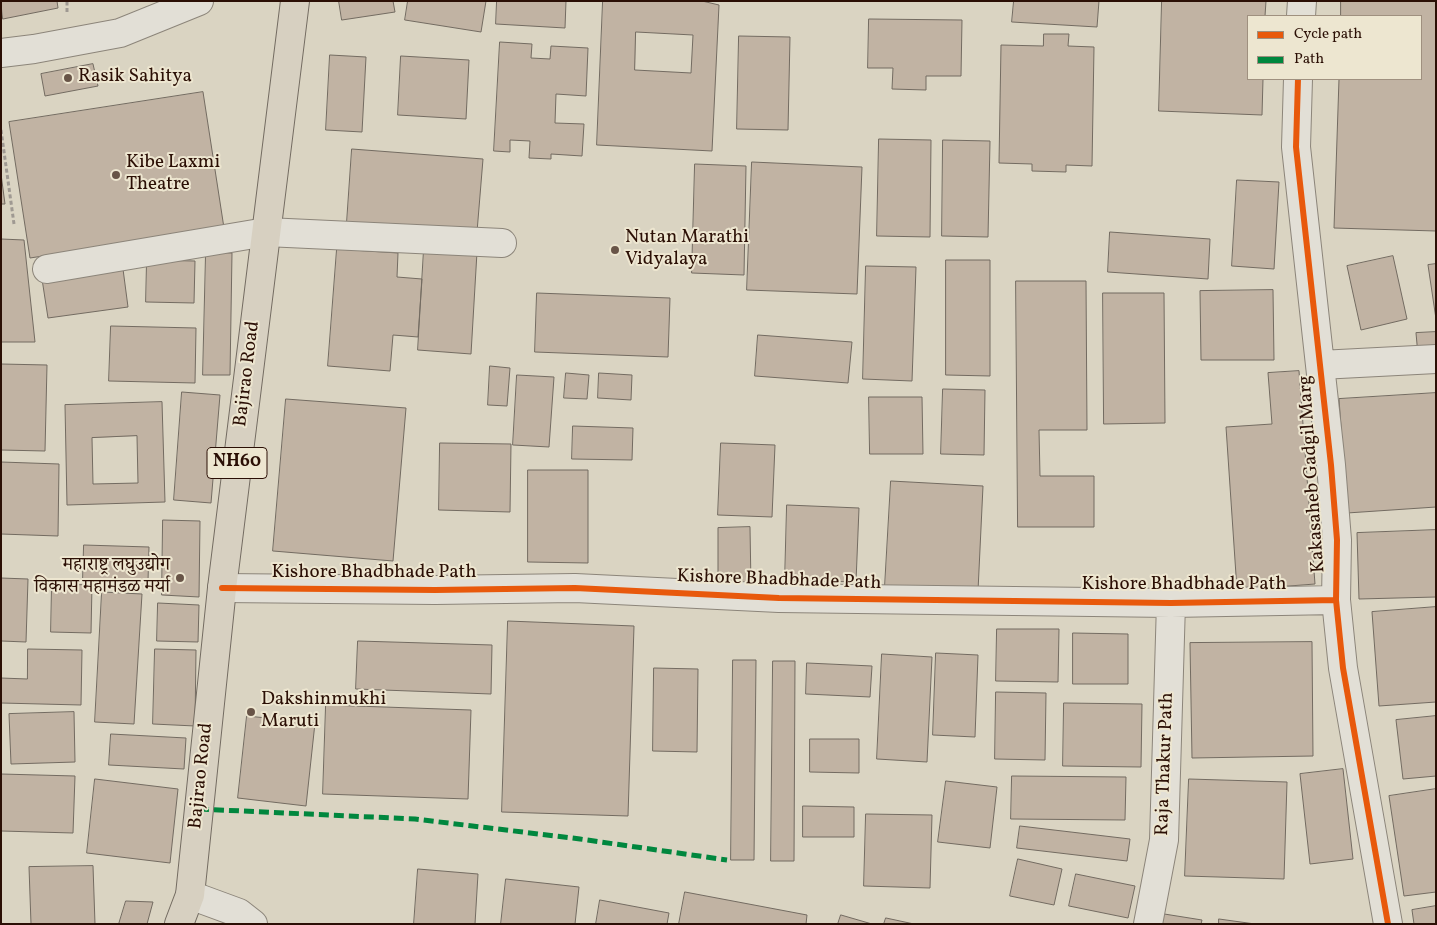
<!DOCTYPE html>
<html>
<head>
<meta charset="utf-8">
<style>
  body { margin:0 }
  #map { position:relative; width:1437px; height:925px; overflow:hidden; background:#dad4c2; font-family:Vollkorn,serif }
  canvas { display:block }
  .frame { position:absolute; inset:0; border:2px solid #2b0f05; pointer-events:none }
  .legend { position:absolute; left:1247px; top:15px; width:175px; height:65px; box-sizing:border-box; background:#ede6d0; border:1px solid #9f907f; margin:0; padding:6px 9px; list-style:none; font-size:15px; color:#2b0f05 }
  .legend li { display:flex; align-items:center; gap:10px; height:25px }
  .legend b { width:25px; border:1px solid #9f907f }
</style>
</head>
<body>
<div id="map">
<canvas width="1437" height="925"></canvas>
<div class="frame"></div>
<ul class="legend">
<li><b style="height:6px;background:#e8590c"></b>Cycle path</li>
<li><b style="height:6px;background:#00873e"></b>Path</li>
</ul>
</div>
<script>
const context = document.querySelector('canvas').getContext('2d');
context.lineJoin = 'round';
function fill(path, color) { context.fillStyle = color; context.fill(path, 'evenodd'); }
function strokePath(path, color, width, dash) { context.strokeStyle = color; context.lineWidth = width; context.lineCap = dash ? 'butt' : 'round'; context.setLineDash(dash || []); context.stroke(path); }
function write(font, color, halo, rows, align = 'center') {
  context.font = font + ' Vollkorn,"Noto Serif Devanagari",serif'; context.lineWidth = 4; context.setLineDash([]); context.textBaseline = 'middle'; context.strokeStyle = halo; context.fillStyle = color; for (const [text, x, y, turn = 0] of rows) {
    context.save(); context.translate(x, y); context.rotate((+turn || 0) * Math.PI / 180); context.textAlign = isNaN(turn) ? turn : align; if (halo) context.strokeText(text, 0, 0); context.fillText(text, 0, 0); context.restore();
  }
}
const building = new Path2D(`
  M1 1H57L58 8 3 19Z
  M339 1H393L395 12 342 20Z
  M408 1H486L481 32 405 20Z
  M497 1H566L565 28 496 24Z
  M603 1H702L719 5 712 151 597 145ZM636 32 693 35 691 73 635 70Z
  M1014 1H1099L1097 27 1012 22Z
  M1162 1H1266L1265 16H1248V79H1263L1262 115 1159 111Z
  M1341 1H1436V231L1334 228 1339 79H1421V16H1341Z
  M869 19 962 20 961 76H926V90L892 89 893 68H868Z
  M1044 34H1069L1068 46 1094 47 1092 166 1066 165V172L1032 171V164L999 163 1001 45 1043 46Z
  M739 36 790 37 788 130 737 129Z
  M500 42 532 44 531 58 550 59 551 46 588 48 586 96 556 94 555 123 584 124 582 156 551 154V159L529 158 530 141 510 140V152L494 151Z
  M330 55 366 57 362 132 326 130Z
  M401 56 469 60 466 119 398 115Z
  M93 64 98 86 45 96 41 74Z
  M203 92 224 228 30 258 9 122Z
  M879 139 931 140 930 237 877 236Z
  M943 140 990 141 988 237 942 236Z
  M352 149 483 159 477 232 347 222Z
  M752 162 862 167 857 294 747 290Z
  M695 164 746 166 744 275 692 273Z
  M1 174 5 204H1Z
  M1237 180 1279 182 1274 269 1232 266Z
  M1110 232 1210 239 1208 279 1108 272Z
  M1 239 24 240 35 342H1Z
  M337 249 398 253 397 277 422 279 418 337 393 335 390 371 328 366Z
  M424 249 477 252 471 354 418 350Z
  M206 252 232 253 230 375H203Z
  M1393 256 1407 319 1361 330 1347 266Z
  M147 260 195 261 194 303 146 302Z
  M946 260H990V376L946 375Z
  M1436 264V319L1428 265Z
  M866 266 916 267 912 381 863 379Z
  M123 269 128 307 48 318 42 279Z
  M1016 281H1086L1087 430H1039L1040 476H1094V527H1018Z
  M1273 290 1274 360H1201L1200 291Z
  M537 293 670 298 668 357 535 352Z
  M1103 293H1164L1165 423 1104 424Z
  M111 326 196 328 195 383 109 381Z
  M1436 332V353L1418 355 1416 333Z
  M758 335 852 342 848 383 755 376Z
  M1 364 47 365 45 451 1 450Z
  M490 366 510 368 507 406 488 405Z
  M1299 371 1315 584 1237 590 1226 427 1272 424 1268 373Z
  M566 373 589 375 587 399 564 398Z
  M599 373 632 375 631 400 598 398Z
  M517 375 554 377 549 447 513 445Z
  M943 389 985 390 984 455 941 454Z
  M182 392 220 395 211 503 174 500Z
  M1436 393V507L1347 513 1339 399Z
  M869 397H922L923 454H870Z
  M286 399 406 408 393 561 273 551Z
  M162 402 165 502 67 505 65 405ZM137 436 138 483 93 484 92 438Z
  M573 426 633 428 632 460 572 459Z
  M440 443 511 444 510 512 439 510Z
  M721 443 775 445 772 517 718 515Z
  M1 462 59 464 58 536 1 534Z
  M528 470H588V563L528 562Z
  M891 481 983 486 978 591 885 586Z
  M787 505 859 508 856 582 785 580Z
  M163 520 200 521 199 597 162 595Z
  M750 527 751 586H718V528Z
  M1436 530V597L1359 599 1357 533Z
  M84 545 149 547 148 581 83 579Z
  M1 578 28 579 26 642 1 641Z
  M52 584 92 585 91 633 51 632Z
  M102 592 142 594 134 724 95 722Z
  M158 603 199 605 198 642 157 641Z
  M1436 607V702L1379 706 1372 612Z
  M508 621 634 626 628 816 502 812Z
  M997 629H1059L1058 682 996 681Z
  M1073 633 1128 634V684H1073Z
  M358 641 492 645 491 694 356 689Z
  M1312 642 1313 756 1192 758 1190 643Z
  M28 649 82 650 81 705 1 703V678L27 679Z
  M155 649 196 650 195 726 153 724Z
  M936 653 978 655 975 737 933 735Z
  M882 654 932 657 927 762 877 759Z
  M733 660H756L754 860H731Z
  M773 661H795L794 861H771Z
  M807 663 872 666 870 697 806 694Z
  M654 668 698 669 697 752 653 751Z
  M996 692 1046 693 1045 760 995 759Z
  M1064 703 1142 704 1141 767 1063 766Z
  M326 705 471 710 468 799 323 794Z
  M74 712 75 762 11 764 9 714Z
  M247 716 315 723 306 806 238 798Z
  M1436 716V776L1403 779 1396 720Z
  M111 734 186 738 184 769 109 765Z
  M810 739H859V773L810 772Z
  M1343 769 1353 859 1310 864 1300 774Z
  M1 774 75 776 73 833 1 831Z
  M1012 776 1126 777 1125 820 1011 819Z
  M95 779 178 789 170 863 87 853Z
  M1189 779 1287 782 1284 879 1185 876Z
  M946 781 997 787 990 848 938 842Z
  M1436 789V892L1404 896 1389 796Z
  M803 806 854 807V837H803Z
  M866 814 932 815 930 888 864 886Z
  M1020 826 1130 839 1127 861 1017 848Z
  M1018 859 1062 869 1054 905 1010 896Z
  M93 866 95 924H31L29 867Z
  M418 869 478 874 475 924H414Z
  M1076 874 1135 886 1128 918 1069 906Z
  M506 879 579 887 575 924H501Z
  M685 892 807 915 806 924H679Z
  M600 900 669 913 667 924H596Z
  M126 901 153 902 147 924H119Z
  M1436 906V924H1414L1412 910Z
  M1158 913 1202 920 1201 924H1156Z
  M841 915 872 924H838Z
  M886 918 914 924H884Z
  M1219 919 1255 924H1219Z`);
const path = new Path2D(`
  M67 12V1
  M1 130 14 224`);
const minor = new Path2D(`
  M1301 16 1302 1
  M1298 79 1296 147 1331 465 1337 540 1336 600 1343 668 1388 924
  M47 269 266 232 502 243
  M1320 365 1436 359
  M222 588 435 590 575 588 779 598 1171 603 1336 600
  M190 895 239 913 253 924
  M1148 924 1164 840 1171 603`);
const tertiary = new Path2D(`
  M1 53 34 49 120 33 199 1`);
const trunk = new Path2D(`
  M179 924 190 895 222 588 295 1`);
const quiet = new Path2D(`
  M199 809 415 819 580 839 727 860`);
const cycleway = new Path2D(`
  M1298 79 1296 147 1331 465 1337 540 1336 600 1343 668 1388 924
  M222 588 435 590 575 588 779 598 1171 603 1336 600`);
const markers = [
  [68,78,5,"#685447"],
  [116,175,5,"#685447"],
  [615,250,5,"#685447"],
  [180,578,5,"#685447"],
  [251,712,5,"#685447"]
];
const shields = [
  [237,463,60]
];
const shieldNames = [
  ["NH60",237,463]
];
const poiNames = [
  ["Rasik Sahitya",78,78],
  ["Kibe Laxmi",126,164],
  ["Theatre",126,186],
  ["Nutan Marathi",625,239],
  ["Vidyalaya",625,261],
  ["महाराष्ट्र लघुउद्योग",170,567,"right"],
  ["विकास महामंडळ मर्या",170,589,"right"],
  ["Dakshinmukhi",261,701],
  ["Maruti",261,723]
];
const streetNames = [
  ["Bajirao Road",248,374,-83],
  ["Kakasaheb Gadgil Marg",1313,474,-94],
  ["Kishore Bhadbhade Path",374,574],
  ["Kishore Bhadbhade Path",779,581,2],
  ["Kishore Bhadbhade Path",1184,586],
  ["Raja Thakur Path",1166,764,-88],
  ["Bajirao Road",202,776,-84]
];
fill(building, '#c1b3a3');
strokePath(building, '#736b61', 1);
strokePath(minor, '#8c857a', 30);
strokePath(tertiary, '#8c857a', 30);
strokePath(trunk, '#736b61', 30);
strokePath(path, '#9f9992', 3, [4, 2.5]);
strokePath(minor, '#e2dfd6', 28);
strokePath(tertiary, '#e2dfd6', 28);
strokePath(trunk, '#d7d0c1', 28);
strokePath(quiet, '#00873e', 5, [10, 5]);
strokePath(cycleway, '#e8590c', 6);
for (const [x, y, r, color] of markers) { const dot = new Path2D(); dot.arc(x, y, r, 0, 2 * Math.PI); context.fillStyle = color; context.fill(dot); strokePath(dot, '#ede6d0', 2); }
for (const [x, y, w] of shields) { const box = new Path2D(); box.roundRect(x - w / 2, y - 15.5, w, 31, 4); context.fillStyle = '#ede6d0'; context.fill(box); strokePath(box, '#2b0f05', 1); }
write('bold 18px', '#2b0f05', null, shieldNames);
write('19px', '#2b0f05', '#ede6d0', poiNames, 'left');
write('19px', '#2b0f05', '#ede6d0', streetNames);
</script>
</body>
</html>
